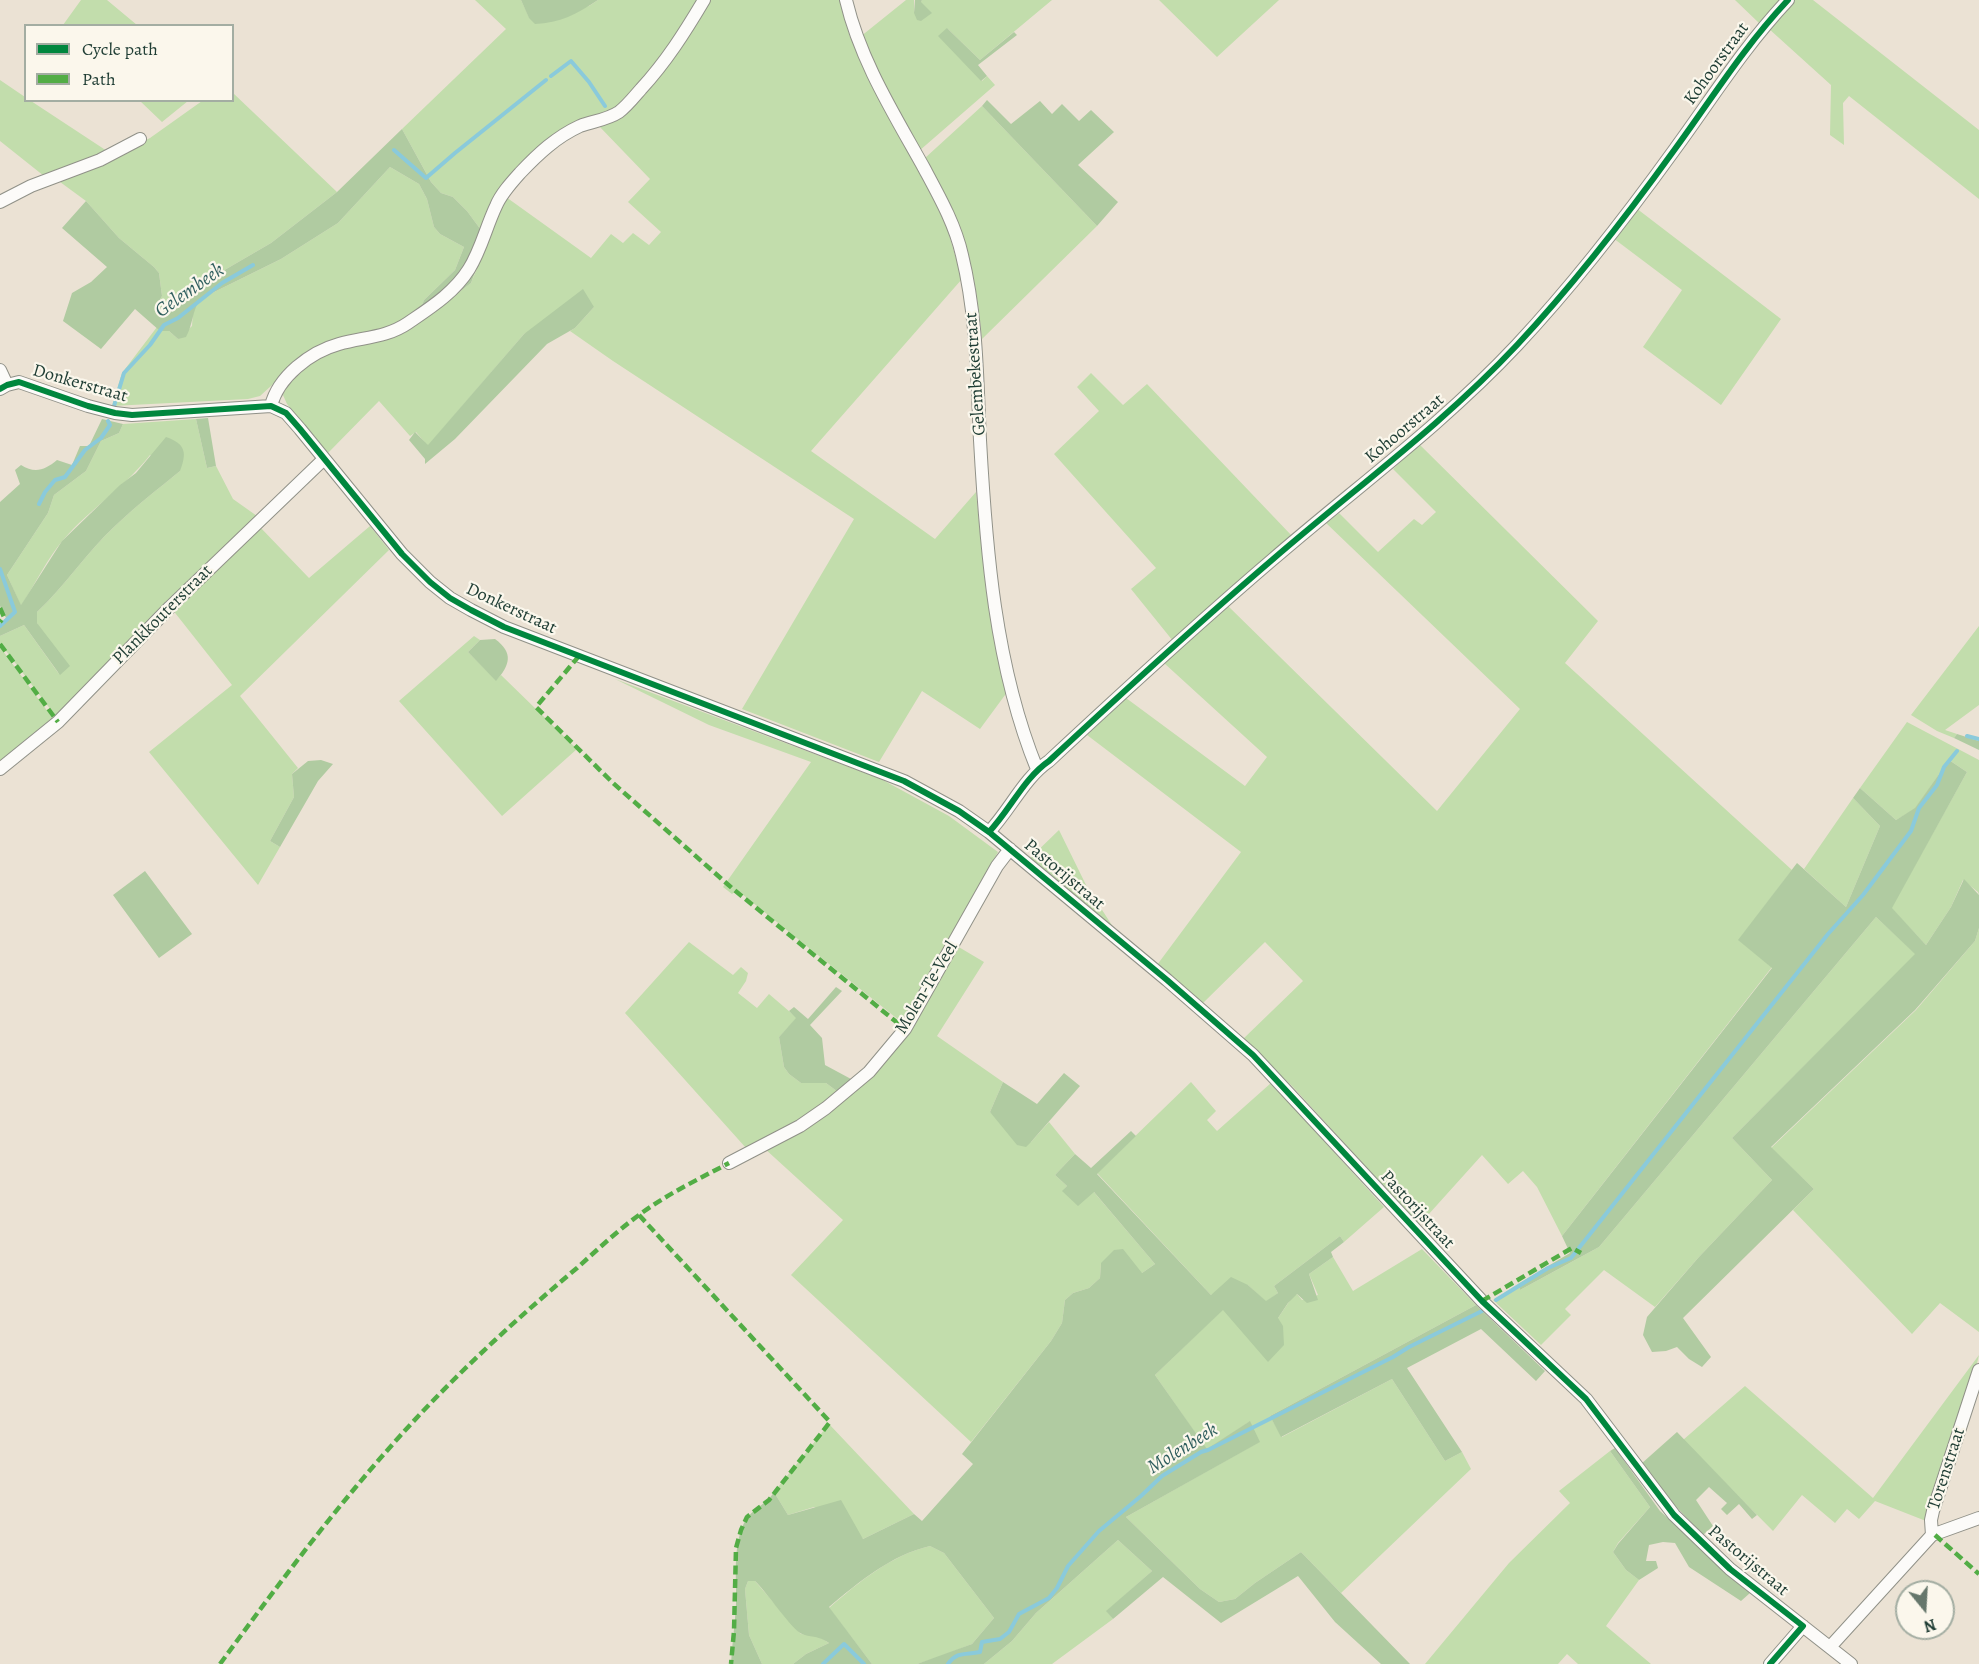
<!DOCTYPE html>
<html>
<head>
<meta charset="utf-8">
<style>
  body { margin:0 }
  #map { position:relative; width:1979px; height:1664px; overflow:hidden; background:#ebe2d4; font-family:Alegreya,serif }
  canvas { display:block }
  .legend { position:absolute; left:24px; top:24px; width:210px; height:78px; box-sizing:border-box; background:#fbf7ec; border:2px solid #a3ada2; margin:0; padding:8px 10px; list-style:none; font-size:18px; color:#1f3d34 }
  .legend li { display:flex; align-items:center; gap:12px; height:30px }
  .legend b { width:30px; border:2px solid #a3ada2 }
  .north { position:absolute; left:1895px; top:1580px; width:60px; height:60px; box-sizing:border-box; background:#fbf7ec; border:2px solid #a3ada2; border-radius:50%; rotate:162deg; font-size:16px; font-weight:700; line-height:24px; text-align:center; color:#1f3d34 }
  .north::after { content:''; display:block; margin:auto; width:21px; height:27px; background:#66776c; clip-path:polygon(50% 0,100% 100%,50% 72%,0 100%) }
</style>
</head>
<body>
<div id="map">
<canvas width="1979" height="1664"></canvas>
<ul class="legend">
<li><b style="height:8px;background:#00873e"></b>Cycle path</li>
<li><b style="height:8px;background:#52ad45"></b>Path</li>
</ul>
<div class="north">N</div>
</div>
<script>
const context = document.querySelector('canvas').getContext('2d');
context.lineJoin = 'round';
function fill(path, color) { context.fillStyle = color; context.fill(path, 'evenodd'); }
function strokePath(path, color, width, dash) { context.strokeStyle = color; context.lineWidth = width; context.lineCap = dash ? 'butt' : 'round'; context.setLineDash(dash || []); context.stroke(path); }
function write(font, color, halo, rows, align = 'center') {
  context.font = font + ' Alegreya,serif'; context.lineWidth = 4.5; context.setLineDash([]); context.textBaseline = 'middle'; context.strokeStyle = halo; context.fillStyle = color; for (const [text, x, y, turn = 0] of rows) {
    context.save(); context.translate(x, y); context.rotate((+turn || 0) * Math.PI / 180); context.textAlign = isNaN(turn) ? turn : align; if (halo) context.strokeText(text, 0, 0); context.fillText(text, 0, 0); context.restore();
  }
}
const green = new Path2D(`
  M81 0H107L137 25H63Z
  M475 0H521L529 17 589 6 598 0H698L665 54 614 109 550 137 481 230 467 211 453 197 441 193 431 182 402 129 506 29Z
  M708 0H840L850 37 945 221 962 279 811 451 935 539 976 492 986 591 1008 691 980 729 922 691 879 762 742 709 854 519 613 361 570 331 575 328 594 307 524 334 428 446 416 432 410 436 379 401 328 453 287 404 283 395 287 386 313 361 339 350 382 341 425 319 471 283 506 197 591 258 611 234 623 243 633 233 649 245 661 232 628 202 650 179 598 125 658 78 682 47Z
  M906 0H914V13L922 0H1052L980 60 947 28 982 81 987 76 995 85 919 151 860 37Z
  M1159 0H1279L1217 57Z
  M1735 0H1781L1759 23Z
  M1794 0H1813L1979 130V199L1849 96 1843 103 1844 145 1830 135 1831 85 1768 28Z
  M0 80 25 97 26 100 31 101 107 151 44 176 0 141Z
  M233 93 337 192 271 243 197 286 177 309 158 303 162 296 159 273 154 267 119 238 86 201 56 179 98 164 150 138 202 101 232 100Z
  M140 101H188L162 122Z
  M982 106 1097 226 982 339C979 308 975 277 966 247 957 216 940 187 925 158Z
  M390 167 419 184 427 199 434 227 440 234 464 247 455 270 424 300 421 308 390 328 305 355 260 396 248 399 112 406 122 373 157 327 160 331H169L178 339 192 326 193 311 200 299 281 259 338 223Z
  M1636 208 1781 319 1721 405 1643 347 1682 290 1613 238Z
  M1091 373 1123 405 1147 384 1292 536 1173 641 1131 589 1156 568 1054 454 1099 411 1077 387Z
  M196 419 207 468 216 466 233 499 257 516 57 718 0 643V636L24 625 59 674 37 623V612C65 586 87 552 115 526 136 506 158 489 180 471L150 455C125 487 90 509 64 539 48 557 34 586 21 606L7 575 48 513 54 495 86 471 101 441 119 433 123 424Z
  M1419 444 1598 621 1565 663 1792 870 1739 940 1772 967 1562 1236 1537 1187 1523 1171 1508 1184 1482 1155 1419 1225 1292 1086 1242 1040 1303 981 1265 942 1202 1004 1157 965 1241 852 1087 735 1126 698 1245 786 1267 757 1164 663 1227 605 1437 811 1520 709 1326 523 1339 513 1378 552 1414 519 1422 525 1436 512 1393 469Z
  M259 526 309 578 370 526 389 550 240 696 298 768 292 774 294 797 270 841 280 847 258 885 149 752 232 685 172 609Z
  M1979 626V705L1945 730 1957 734 1954 738 1937 731 1911 715Z
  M474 636 480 640 468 652 496 680 501 675 577 749 502 816 399 701Z
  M0 647 54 720 0 765Z
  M615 679 881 779 949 816 998 852 905 1019 900 1021 737 890 732 894 723 887 811 762 709 725Z
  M1907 722 1979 760V895L1978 892 1963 880 1951 907 1926 945 1891 908 1967 772 1949 760 1915 809 1896 820 1860 788Z
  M1853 798 1880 826 1846 907 1804 869Z
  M1059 830 1086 885 1115 930 1029 859Z
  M1876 917 1916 954 1732 1138 1772 1180 1698 1258 1655 1307 1604 1270 1565 1309 1571 1315 1541 1345 1493 1300 1518 1284 1520 1290 1599 1247Z
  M1979 928V1332L1940 1303 1912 1334 1793 1210 1814 1189 1771 1148 1916 1010 1975 941Z
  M689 942 733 975 741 967 748 973 746 981 738 993 757 1008 769 994 797 1018 779 1037 784 1067 789 1074 801 1083H826L838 1092 808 1115 746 1148 625 1013Z
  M957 946 984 962 937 1036 1003 1082 990 1112 1031 1142 1049 1122 1075 1154 1055 1175 1067 1186 1063 1191H1093L1155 1264 1142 1273 1101 1263 1100 1278 1089 1288 1073 1293 1065 1300 1062 1323 1051 1341 971 1442 791 1275 843 1220 764 1148 855 1091Z
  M1191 1082 1216 1111 1207 1120 1217 1131 1271 1083 1384 1207 1344 1242 1340 1236 1274 1286 1278 1293 1266 1302 1248 1285 1211 1295 1097 1173Z
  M1422 1249 1476 1305 1270 1416 1282 1437 1392 1379 1445 1461 1462 1452 1471 1469 1341 1593 1301 1552 1255 1583 1235 1599 1219 1602 1200 1589 1126 1517 1259 1442 1249 1422 1207 1450 1155 1375 1223 1309 1278 1318 1293 1296 1297 1294 1302 1300 1318 1295 1309 1274 1333 1257 1353 1291Z
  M1979 1355 1973 1380 1926 1521 1875 1501 1859 1519 1847 1509 1835 1523 1802 1495 1773 1531 1683 1440 1745 1386 1873 1498Z
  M829 1424 914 1514 863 1539 814 1507 788 1515 774 1492Z
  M1610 1451 1650 1507 1618 1543 1613 1552 1626 1570 1639 1580 1606 1626 1651 1664H1578L1567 1654 1558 1664H1425L1509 1563 1570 1503 1559 1491Z
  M1118 1540 1152 1571 1107 1611 1113 1619 1052 1664H984L1012 1641 1036 1613Z
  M930 1546 944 1553 994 1618 972 1644 939 1657 917 1664H872L829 1608C859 1582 891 1555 930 1546Z
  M748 1581H755L801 1634 818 1636 829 1643 806 1654 793 1664H762L749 1635 745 1589Z`);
const forest = new Path2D(`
  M521 0H598C577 14 560 23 535 24L529 18Z
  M915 0H922L921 2 932 13 921 21 917 20 914 13Z
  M947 28 980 60 1014 32 1017 35 978 65 987 76 981 81 938 36Z
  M987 100 1011 124 1040 101 1052 114 1062 104 1079 121 1091 110 1114 132 1078 165 1118 202 1097 226 982 106Z
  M402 129 431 182 441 193 453 197 467 211 481 230V256L471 283 425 319 421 308 424 300 455 270 464 247 440 234 434 227 427 199 419 184 390 167 338 223 281 259 200 299C192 312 193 324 186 337L178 339 169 331H160L135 309 101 349 63 321 72 293 91 282 107 267 62 228 86 201 119 238 154 267 159 273 162 296 158 303 177 309 197 286 271 243 337 192Z
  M583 289 594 307 575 328 547 344 455 439 425 464V459L409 440 415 432 428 445 524 334Z
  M208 418 216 466 207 468 196 419Z
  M102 419 123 424 119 433 101 441 86 471 54 495 48 513 7 575 21 605 62 541 120 485 136 473 166 437C186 444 187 453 180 471 158 489 136 506 115 526 87 552 65 586 37 612V623L70 666 60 675 24 625 0 636V624L6 618 0 606V502L20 484 15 470 21 465C35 474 45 470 57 460L72 465 80 446H89Z
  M495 639C514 653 510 665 496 681L468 652 480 640Z
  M1957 734 1979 741V750L1954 738Z
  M321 760 333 764 318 781 280 847 270 841 294 797 292 774 308 761Z
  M1949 760 1967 772 1892 908 1926 945 1951 907 1964 879 1979 895V928L1975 941 1915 1010 1771 1147 1814 1189 1683 1318 1711 1357 1702 1367 1689 1359 1677 1347 1666 1351 1652 1352 1643 1335 1647 1317 1698 1258 1772 1180 1732 1138 1915 954 1876 917 1599 1247 1520 1290 1518 1284 1570 1253 1562 1236 1772 968 1738 940 1797 863 1846 907 1880 826 1853 798 1860 788 1896 820 1915 808Z
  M145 871 192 934 159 958 113 895Z
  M836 987 842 991 810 1025 822 1038 825 1065 851 1079 838 1092 826 1083H801L789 1074 784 1067 779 1037 796 1018 789 1011 794 1007 808 1019Z
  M1064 1073 1080 1086 1031 1142 1026 1147 1017 1145 990 1112 1003 1082 1037 1104Z
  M1131 1131 1136 1136 1097 1174 1211 1295 1231 1277 1248 1285 1266 1301 1278 1293 1274 1286 1340 1236 1344 1242 1331 1252 1333 1257 1309 1274 1318 1300 1307 1303 1297 1294 1288 1303 1278 1318 1283 1326 1284 1345 1268 1362 1223 1310 1155 1375 1207 1449 1250 1421 1260 1442 1126 1517 1200 1589 1219 1602 1235 1599 1255 1583 1301 1552 1410 1664H1381L1335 1622 1298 1576 1221 1623 1163 1577 1113 1619 1106 1611 1152 1571 1118 1540 1036 1613 1012 1641 984 1664H917L972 1644 994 1618 944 1553 930 1546C891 1555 859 1582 829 1607L872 1664H793L806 1654 829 1643C817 1635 813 1638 802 1634 792 1630 766 1591 755 1581H748L745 1589 749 1635 762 1664H731C732 1644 735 1624 736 1604 737 1577 732 1546 745 1521 752 1509 767 1504 774 1492L788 1515 841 1500 863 1539 914 1514 922 1521 973 1464 962 1454 1051 1341 1062 1323 1065 1300 1073 1293 1089 1288 1100 1278 1101 1263 1114 1250 1123 1249 1142 1273 1155 1264 1094 1192 1078 1206 1062 1191 1067 1186 1055 1175 1075 1154 1091 1168Z
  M1476 1305 1545 1371 1536 1381 1481 1329 1407 1368 1462 1452 1445 1461 1392 1379 1281 1437 1270 1416Z
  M1677 1432 1757 1515 1752 1519 1739 1504 1727 1515 1721 1509 1727 1503 1709 1487 1696 1500 1713 1526 1703 1535 1670 1500 1641 1464Z
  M1615 1448 1660 1511 1750 1593 1741 1601 1689 1567 1675 1543 1663 1542 1649 1545 1646 1561H1656L1658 1568 1639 1580 1626 1570 1613 1552 1618 1544 1650 1507 1610 1451Z`);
const stream = new Path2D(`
  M551 76 571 61 589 82 605 106
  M394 150 426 178 455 153 546 80
  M114 406 124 373 150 345 164 325 178 318 222 283 253 265
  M39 504 45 492 55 480 65 477 85 450 101 438 110 425 108 421
  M0 569 15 612 0 626
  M1967 736 1979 739
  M1496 1300 1548 1268 1571 1258 1828 934 1863 895 1911 831 1919 808 1937 785 1944 767 1957 751
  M823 1664 844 1644 864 1664
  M948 1664C957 1651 966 1655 980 1652L982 1642 1000 1639 1009 1632 1019 1614 1049 1598 1057 1588 1068 1566 1099 1531 1141 1496 1162 1476 1201 1452 1208 1450 1393 1357 1409 1347 1482 1311`);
const minor = new Path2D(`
  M846 0C860 60 894 114 924 168 939 196 955 224 962 255 977 316 977 377 980 440 986 549 995 666 1037 769
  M0 202 31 186 100 160 140 139
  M0 370 7 385
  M0 389 7 385 19 382 88 406 115 413 132 415 271 406 286 413 300 429 402 554 430 582 450 598 471 610 504 627 904 781 959 811 989 832 1167 980 1253 1055 1482 1301 1586 1399 1674 1515 1730 1569 1851 1664
  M271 406C278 377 310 352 339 344 363 337 386 338 408 323 430 308 454 293 469 269 481 250 486 227 496 206 501 194 511 183 520 173 538 154 556 137 580 126 593 121 607 120 619 112 627 106 634 97 641 89 666 62 685 32 704 0
  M0 769 58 722 170 607 324 459
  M989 832C1010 810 1024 778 1049 761 1122 693 1196 625 1272 560 1354 489 1442 425 1517 345 1574 284 1626 217 1675 149 1713 97 1743 48 1788 0
  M729 1163 800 1126 826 1108 869 1072 905 1029 997 866 1010 849
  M1932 1535 1931 1520 1933 1511 1979 1370
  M1830 1647 1932 1535 1979 1518
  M1770 1664 1803 1626`);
const quiet = new Path2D(`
  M0 608 4 617 0 622
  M0 644 58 722
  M579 656 536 707 613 783 733 889 905 1029
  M639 1215 830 1422 769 1500 747 1517 741 1530 736 1548 734 1631 731 1664
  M1482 1301 1572 1248 1581 1253
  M1935 1535 1979 1574
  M220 1664C277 1586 335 1508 400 1436 454 1376 515 1320 577 1268 597 1250 617 1231 639 1215 667 1194 699 1179 729 1163`);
const cycleway = new Path2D(`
  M0 389 7 385 19 382 88 406 115 413 132 415 271 406 286 413 300 429 402 554 430 582 450 598 471 610 504 627 904 781 959 811 989 832 1167 980 1253 1055 1482 1301 1586 1399 1674 1515 1730 1569 1803 1626 1770 1664
  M989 832C1010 810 1024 778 1049 761 1122 693 1196 625 1272 560 1354 489 1442 425 1517 345 1574 284 1626 217 1675 149 1713 97 1743 48 1788 0`);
const streetNames = [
  ["Kohoorstraat",1717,64,-54],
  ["Gelembekestraat",976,374,-94],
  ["Donkerstraat",80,384,16],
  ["Kohoorstraat",1405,429,-40],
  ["Donkerstraat",511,609,25],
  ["Plankkouterstraat",163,615,-45],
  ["Pastorijstraat",1064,875,40],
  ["Molen-Te-Veel",927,988,-59],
  ["Pastorijstraat",1417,1210,47],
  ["Torenstraat",1947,1469,-72],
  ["Pastorijstraat",1748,1561,40]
];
const waterNames = [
  ["Gelembeek",190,291,-35],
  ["Molenbeek",1183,1449,-32]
];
fill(green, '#c2ddac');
fill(forest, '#b0cba1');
strokePath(stream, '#8acadb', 4);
strokePath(minor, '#909188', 14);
strokePath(minor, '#fcfbf9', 12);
strokePath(quiet, '#52ad45', 4.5, [9, 4.5]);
strokePath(cycleway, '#00873e', 6);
write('18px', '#1f3d34', '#fbf7ec', streetNames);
write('italic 20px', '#2f5e5e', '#fbf7ec', waterNames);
</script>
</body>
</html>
